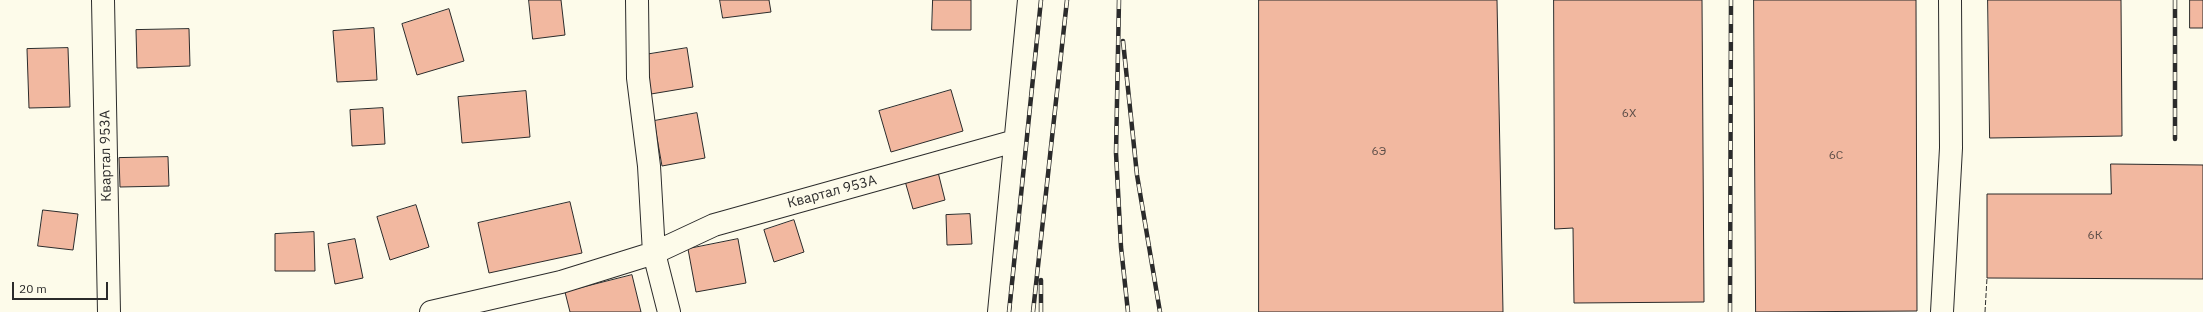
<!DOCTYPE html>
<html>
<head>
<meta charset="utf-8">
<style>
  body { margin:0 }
  #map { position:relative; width:2203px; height:312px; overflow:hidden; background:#fdfbea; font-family:"IBM Plex Sans",sans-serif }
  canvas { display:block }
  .scale { position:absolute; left:12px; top:282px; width:96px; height:18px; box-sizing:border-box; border:2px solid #2b2b2b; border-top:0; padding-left:5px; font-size:12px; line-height:14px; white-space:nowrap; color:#2b2b2b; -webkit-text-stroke:3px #fdfbea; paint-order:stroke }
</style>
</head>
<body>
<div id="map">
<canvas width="2203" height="312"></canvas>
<div class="scale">20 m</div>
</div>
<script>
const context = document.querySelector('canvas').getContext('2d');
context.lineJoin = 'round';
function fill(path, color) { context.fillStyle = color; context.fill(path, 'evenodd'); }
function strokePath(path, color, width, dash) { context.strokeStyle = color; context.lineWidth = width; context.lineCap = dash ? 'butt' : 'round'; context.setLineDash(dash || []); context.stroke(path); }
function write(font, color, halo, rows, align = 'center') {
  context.font = font + ' "IBM Plex Sans",sans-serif'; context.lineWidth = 3; context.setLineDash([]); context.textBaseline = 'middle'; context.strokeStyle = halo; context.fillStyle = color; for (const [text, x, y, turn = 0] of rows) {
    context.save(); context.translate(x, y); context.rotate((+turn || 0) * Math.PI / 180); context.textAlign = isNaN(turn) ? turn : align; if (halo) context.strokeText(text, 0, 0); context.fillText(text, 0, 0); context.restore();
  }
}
const building = new Path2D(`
  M529 0H561L565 35 533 39Z
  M720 0H769L771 12 723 18Z
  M933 0H971V30H932Z
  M1259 0H1497L1503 312H1259Z
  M1554 0H1702L1704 302 1574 303 1573 228 1555 229Z
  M1754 0H1916L1917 311 1756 312Z
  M1988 0H2121L2122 136 1990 138Z
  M2190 0H2203V28H2190Z
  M449 9 464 61 417 75 402 24Z
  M374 28 377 80 337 82 333 31Z
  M189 29 190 66 137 68 136 30Z
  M68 48 70 107 29 108 27 49Z
  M687 48 693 87 651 94 644 55Z
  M951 90 963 131 891 152 879 111Z
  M526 91 530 137 462 143 458 97Z
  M383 108 385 144 352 146 350 110Z
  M697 113 705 158 662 166 654 121Z
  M168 157 169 186 120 187 119 158Z
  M2111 164 2203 165V279L1987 278V194H2111Z
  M938 172 945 200 913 209 905 181Z
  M570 202 582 253 489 273 478 223Z
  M416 205 429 247 390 260 377 217Z
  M43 210 78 214 73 250 38 246Z
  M970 214 972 244 947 245 946 215Z
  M794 220 804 252 774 262 764 230Z
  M314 232 315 271H275V234Z
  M355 239 363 278 335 284 328 244Z
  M738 239 746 283 696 292 688 249Z
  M632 275 641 312H570L565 292Z`);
const minor = new Path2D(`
  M103 0 109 312
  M637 0 638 78 649 166 654 253 669 312
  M431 312 561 282 654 253 714 225 1015 141
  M999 312 1029 0
  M1942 312 1951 148 1950 0`);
const rail = new Path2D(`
  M1119 0 1116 153 1121 247 1128 312
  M2175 0V139
  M1123 41 1137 175 1160 312
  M1009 312 1041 0
  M1033 312 1067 0
  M1041 312V280
  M1730 312 1731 0`);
const fence = new Path2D(`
  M1985 312 1987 278`);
const numberNames = [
  ["6Х",1629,114],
  ["6Э",1379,152],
  ["6С",1836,156],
  ["6К",2095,236]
];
const streetNames = [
  ["Квартал 953А",106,156,-91],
  ["Квартал 953А",832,192,-15]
];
fill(building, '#f2b8a0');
strokePath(building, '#2b2b2b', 1);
strokePath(minor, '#2b2b2b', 24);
strokePath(minor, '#fdfbea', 22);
strokePath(rail, '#2b2b2b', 4.5);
strokePath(rail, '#fdfbea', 3, [9]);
strokePath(fence, '#2b2b2b', 1, [5, 2]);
write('12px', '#5d4e48', null, numberNames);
write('14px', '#2b2b2b', '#fdfbea', streetNames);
</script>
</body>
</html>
